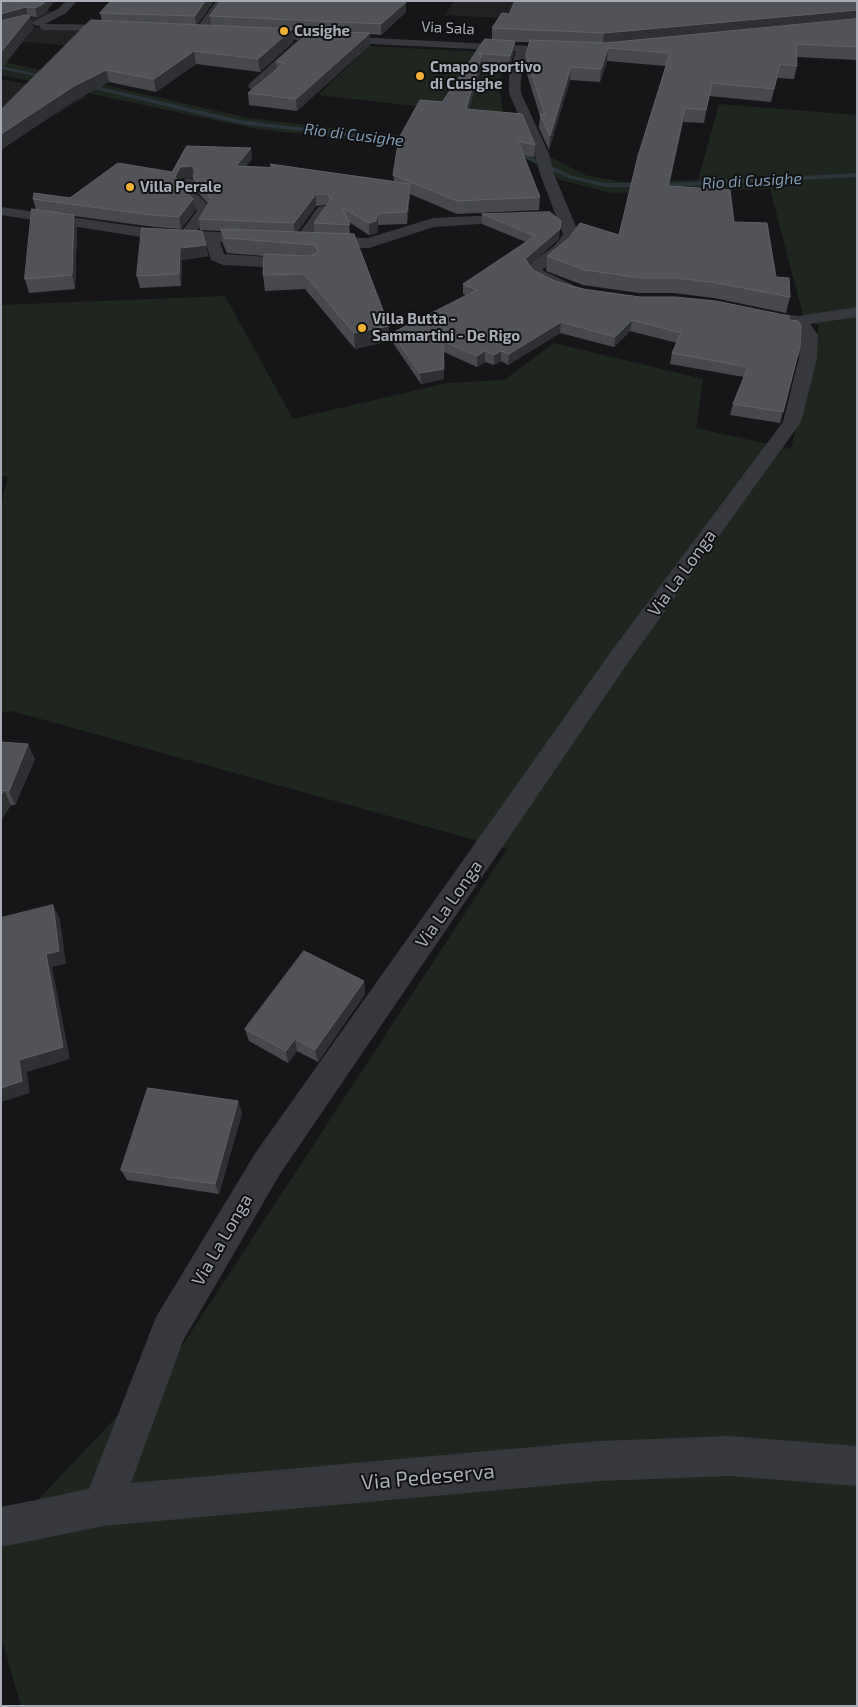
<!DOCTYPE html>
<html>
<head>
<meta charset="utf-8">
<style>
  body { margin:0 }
  #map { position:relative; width:858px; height:1707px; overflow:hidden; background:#161618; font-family:"Exo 2",sans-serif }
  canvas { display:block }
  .frame { position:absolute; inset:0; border:2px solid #a8adb8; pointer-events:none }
</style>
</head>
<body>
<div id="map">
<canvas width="858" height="1707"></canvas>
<div class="frame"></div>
</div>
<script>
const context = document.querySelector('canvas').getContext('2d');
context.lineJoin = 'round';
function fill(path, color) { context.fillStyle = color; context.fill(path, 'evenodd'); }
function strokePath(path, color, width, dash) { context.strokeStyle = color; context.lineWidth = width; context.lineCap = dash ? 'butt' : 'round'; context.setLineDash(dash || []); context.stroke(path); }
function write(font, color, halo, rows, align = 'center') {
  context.font = font + ' "Exo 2",sans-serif'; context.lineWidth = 4; context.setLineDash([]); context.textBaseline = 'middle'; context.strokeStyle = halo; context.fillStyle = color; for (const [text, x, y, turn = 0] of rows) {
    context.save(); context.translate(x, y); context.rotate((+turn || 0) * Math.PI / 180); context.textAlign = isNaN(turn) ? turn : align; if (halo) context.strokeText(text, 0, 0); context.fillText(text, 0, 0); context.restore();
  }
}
const built = new Path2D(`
  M454 1H698L595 23 445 15Z
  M55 11 29 27 114 29 87 47 14 41 1 13 3 14Z
  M1 79 87 96 1 147Z`);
const green = new Path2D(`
  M369 46 500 53 507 58 505 69 498 83 504 116 318 95Z
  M1 61 248 118 517 149 554 159 585 175 623 182 698 180 719 104 857 115V1706H21L1 1637V1539L178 1352 507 849 12 711 1 712V506L8 476 1 477V305L225 296 293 419 447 383 504 380 554 343 703 379 696 428 791 449 819 326 803 315 770 189 611 193 561 180 525 158 257 129 1 75Z`);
const stream = new Path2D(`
  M1 66 50 77 52 78 50 79 1 69Z
  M83 83 240 120 417 142 414 144 240 124 81 86Z
  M510 151 526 155 573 176 605 183H668L857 173V177L668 187H605L569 178 522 157 508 154Z`);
const minor = new Path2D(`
  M66 1H77L66 13 45 24 121 25 127 28 121 31 45 30 41 29 40 26 34 25 32 23 34 21 58 9Z
  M216 1H227L204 34H196L194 32Z
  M257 32 570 48 572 50 570 52 566 53 528 52C524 66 519 78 521 93L549 154 554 174 579 234 569 250 542 270 573 285 575 288 573 291C559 295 534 282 526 271 535 255 555 251 563 234L540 174 535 154 509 93V76L516 51 308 41 307 44 258 89H250L248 86 250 83 298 40 253 37 251 35Z
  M189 178 194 179 196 182 193 189C198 197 207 201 211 211L197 231 258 234 263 236 266 239 263 242 258 244 220 242 224 254 301 259 307 261 309 264 307 267 301 269 223 265 211 260 205 241 154 239 1 215V207L154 229 182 231 197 211 179 189 184 179Z
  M323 206 328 207 330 210 306 244H296L293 241 296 238 318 207Z
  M520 214 525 215 527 218 525 221 434 227 369 248 321 247 316 245 313 242 316 239 321 237 368 238 433 218Z
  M857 307V317L810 324 818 335 817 358 801 422 629 661 280 1174 183 1341 131 1483 600 1441 729 1436 857 1446V1486L729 1476 600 1481 103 1526 1 1547V1507L89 1489 156 1317 256 1152 613 649 783 422 799 358 800 335 794 325 778 323 776 319 778 315 784 314 799 316Z`);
const wall = new Path2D(`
  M1 1H54L45 13 37 17 30 16 33 28 1 69Z
  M214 1 197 25 211 26 210 16 406 2V12L381 35 370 34V45L297 111 249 105 248 93 277 70 276 62 310 31 292 30 293 42 260 72 196 64 156 92 109 82 77 99 102 21 100 13Z
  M857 1V60L796 57 797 66 794 79 777 78 771 102 709 96 704 123 683 122 669 186 734 222 776 277 790 297 786 313 714 298 674 293H639L583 285 546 271 547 256 619 235 666 66 607 61 600 82 570 80 549 150 539 128 540 116 525 68 526 55 530 42H515L514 52 510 67 482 64 469 109 535 145 534 157 523 155 540 197 539 210 457 214 410 194 407 224 378 225 377 233 369 235 349 222 350 234 389 341 355 349 305 289 265 291 263 275 264 256 227 253 223 244 221 231 200 230 199 219 208 204 195 189 193 177 182 178 180 183 195 211 181 229 154 227 74 216 77 229 75 289 29 293 25 279 36 210 33 199 70 198 172 172 187 146 252 159 246 166 270 167V164L394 181 393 175 485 39 492 40V28L509 14ZM327 205 314 223V233L297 232 316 206Z
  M482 214 559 239 529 265 533 270 555 281 583 289 789 320 800 347 780 423 730 415 733 404 744 377 670 364 672 353 677 343 630 331 614 347 560 333 508 365 501 361 494 365 485 362 477 367 444 352V379L421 384 393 343 392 333 466 295 463 294V284L526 242 482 224Z
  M206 245 208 256 182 260 181 286 140 288 137 276Z
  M1 742 35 759 15 805H11L1 820Z
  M364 981 365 994 318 1062 297 1051 288 1063 249 1041 245 1029Z
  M242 1113 219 1194 127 1180 121 1170Z`);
const shadedWall = new Path2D(`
  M45 1H54L45 13 37 17 35 8Z
  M205 1H214L196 26 195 16Z
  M406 2V12L381 35V24Z
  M26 7 28 16 1 24V14Z
  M857 10V22L603 46 604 33Z
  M30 16 33 28 1 69V52Z
  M292 29 293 42 260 72 258 59Z
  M370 33V45L297 111 296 99Z
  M515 41 514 52 510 67V56Z
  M608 48 607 61 600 82 601 69Z
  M194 51 196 64 156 92 154 79Z
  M482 55V66L466 120V109Z
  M571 67 570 80 549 150 550 136Z
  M106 70 109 82 77 99 1 150V134L74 86Z
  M685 108 683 122 665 201 668 186Z
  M251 148 252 159 237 177 236 166Z
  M192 166 194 177 182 178 177 188 175 177 180 167Z
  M410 184V195L407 224V212Z
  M316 194V206L295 235 294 223Z
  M193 199 195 211 181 229 179 217Z
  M378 213V225L377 233 369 235V223Z
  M74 215 77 229 75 289 72 275Z
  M560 229 559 239 524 269 525 259Z
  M206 245 208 256 182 260 181 286 179 274 180 248Z
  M632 320 630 331 614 347 615 337Z
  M561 322 560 333 508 365 509 354Z
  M389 326V341L355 349 354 333Z
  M485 351V362L477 367V356Z
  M501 351V361L494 365V355Z
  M444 369V379L421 384 420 373Z
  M28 744 35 759 15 805 9 791Z
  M4 790 11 805 1 820V795Z
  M53 905 60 919 66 964 52 967 70 1059 27 1072 30 1093 1 1102V1088L19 1060 46 954Z
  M364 981 365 994 318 1062 315 1050Z
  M295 1039 297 1051 288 1063 286 1051Z
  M238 1101 242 1113 219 1194 215 1184Z`);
const building = new Path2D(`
  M1 1H45L43 4 35 8 26 7 1 14Z
  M111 1H205L195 16 100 13Z
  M221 1H388L406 2 381 24 210 16Z
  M515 1H857V10L604 33 492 28 502 13 509 14Z
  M26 15 30 16 1 52V21Z
  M857 19V47L796 44 797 66 780 64 774 89 712 83 706 110 685 108 668 186 730 190 734 222 767 223 776 277 789 278 790 297 717 283 677 278H641L585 270 547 256 569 238 580 223 619 235 638 156 670 53 608 48 601 69 571 67 550 136 540 114 545 115 526 55 530 40 605 43Z
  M91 20 292 29 258 59 194 51 154 79 106 70 74 86 1 134V110Z
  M311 31 370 33 296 99 248 93 284 63 276 62Z
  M485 39 515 41 510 56 478 53 482 55 466 109 522 114 535 145 518 141 540 197 457 201 393 175 399 138 420 100 442 102Z
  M187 146 251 148 236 166 276 168 270 164 410 184 407 212 378 213 376 221 369 223 343 208 350 225 314 223 331 199 327 194H316L294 223 199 219 211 199 193 177 196 170 192 166 180 167 175 177 193 199 179 217 152 215 33 199 34 193 70 198 118 163 172 172Z
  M32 209 74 215 72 275 25 279Z
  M550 212 561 221 560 229 525 259 533 270 555 281 583 289 640 297H676L716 301 789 316V320L798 321 801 325 800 347 783 412 733 404 748 367 672 353 681 333 632 320 615 337 561 322 509 354 501 351 494 355 485 351 477 356 443 341 444 369 420 373 392 333 477 290 463 284 535 236 482 214Z
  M142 228 202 231 206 245 180 248 179 274 137 276Z
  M221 229 354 234 389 326 354 333 304 274 263 275 264 254 309 256 315 254 318 251 315 245 225 238Z
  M1 742 28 744 9 791 4 790 1 795Z
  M53 905 59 951 46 954 63 1047 19 1060 22 1081 1 1088V918Z
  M304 951 364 981 315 1050 295 1039 286 1051 245 1029Z
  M148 1088 238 1101 215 1184 121 1170Z`);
const markers = [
  [284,31,5,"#f2b134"],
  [420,76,5,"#f2b134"],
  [130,187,5,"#f2b134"],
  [362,328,5,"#f2b134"]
];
const farStreetnames = [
  ["Via Sala",448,28,3]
];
const farPoinames = [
  ["Cusighe",294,31],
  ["Cmapo sportivo",430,67],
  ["di Cusighe",430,84],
  ["Villa Perale",140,187],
  ["Villa Butta -",372,319],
  ["Sammartini - De Rigo",372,336]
];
const farWaternames = [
  ["Rio di Cusighe",354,135,7],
  ["Rio di Cusighe",752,181,-3]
];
const streetNames = [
  ["Via La Longa",682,573,-54],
  ["Via La Longa",449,904,-55],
  ["Via La Longa",222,1240,-60]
];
const nearStreetnames = [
  ["Via Pedeserva",428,1477,-5]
];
fill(built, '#222225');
fill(green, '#1e261f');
fill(stream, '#2c353c');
fill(minor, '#37383d');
fill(wall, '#47494d');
fill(shadedWall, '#2f3033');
fill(building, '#525359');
strokePath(building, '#5f6168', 1);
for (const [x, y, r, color] of markers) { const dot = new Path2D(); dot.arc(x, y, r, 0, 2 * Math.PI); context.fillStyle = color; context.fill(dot); strokePath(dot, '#111113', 2); }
write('15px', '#a8adb8', '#111113', farStreetnames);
write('bold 15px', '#a8adb8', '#111113', farPoinames, 'left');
write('italic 16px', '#7f9bb3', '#111113', farWaternames);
write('18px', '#a8adb8', '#111113', streetNames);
write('21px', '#a8adb8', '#111113', nearStreetnames);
</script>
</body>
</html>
